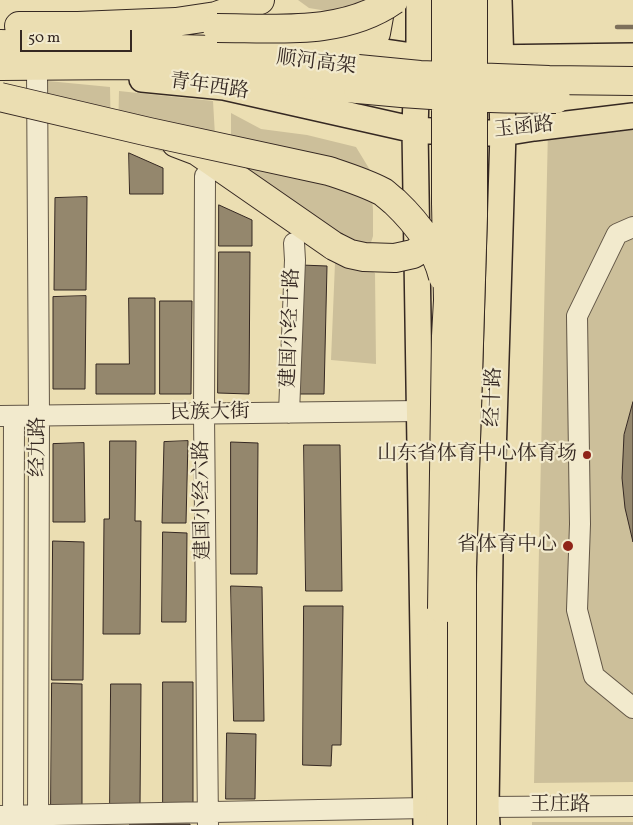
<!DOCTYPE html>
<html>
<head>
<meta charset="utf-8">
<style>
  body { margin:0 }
  #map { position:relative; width:633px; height:825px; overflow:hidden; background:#ebdeb2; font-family:Vollkorn,serif }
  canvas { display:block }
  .scale { position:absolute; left:20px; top:30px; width:112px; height:22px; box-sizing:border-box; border:2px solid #352822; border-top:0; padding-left:6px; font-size:15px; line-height:18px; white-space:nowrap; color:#352822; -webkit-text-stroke:4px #f2eacd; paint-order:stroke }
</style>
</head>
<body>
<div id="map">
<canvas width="633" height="825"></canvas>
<div class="scale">50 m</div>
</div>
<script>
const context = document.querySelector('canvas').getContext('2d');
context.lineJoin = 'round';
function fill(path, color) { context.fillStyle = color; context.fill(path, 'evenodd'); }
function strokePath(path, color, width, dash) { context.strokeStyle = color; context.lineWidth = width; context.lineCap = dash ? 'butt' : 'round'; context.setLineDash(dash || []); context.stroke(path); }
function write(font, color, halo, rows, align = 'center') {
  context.font = font + ' Vollkorn,"Noto Serif SC",serif'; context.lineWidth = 4.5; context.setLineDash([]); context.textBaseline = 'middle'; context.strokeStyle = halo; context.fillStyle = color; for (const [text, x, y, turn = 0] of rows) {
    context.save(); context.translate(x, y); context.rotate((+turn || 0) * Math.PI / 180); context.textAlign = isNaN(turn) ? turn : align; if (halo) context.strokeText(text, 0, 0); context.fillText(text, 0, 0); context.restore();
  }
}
const green = new Path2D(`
  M298 0H365L339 13 309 8Z
  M48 81 110 87 111 137 45 122Z
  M119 91 213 101 217 170 118 137Z
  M231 113 261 129 307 135 356 147 370 170 373 210V236L369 249 319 252 231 176Z
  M633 127V782L534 783 548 128Z
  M335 263 361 265 375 273 376 364 331 360Z
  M532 822H633V825H532Z`);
const stream = new Path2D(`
  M617 27H633`);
const building = new Path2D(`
  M129 153 163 168V194H130Z
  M87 197 86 290H54L55 198Z
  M219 205 252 220V246H219Z
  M219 252H250L249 394 218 393Z
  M301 265 327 266 324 394H298Z
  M86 296 85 389H53V297Z
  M129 298H155V394H96V364H129Z
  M160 301H192L191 394H160Z
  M633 402V542L625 508 622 478 624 435Z
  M110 441H136L135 521H141L140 634H103L104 519H109Z
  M188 441 186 523H162L164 442Z
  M231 442 258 443 257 574H231Z
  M84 443 85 522H53V444Z
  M304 445H340L342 591H306Z
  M163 532 187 533 186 622H162Z
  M53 541 84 542 83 680H52Z
  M231 586 262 587 264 721H234Z
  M304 606H343L341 745H332L331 766 303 765Z
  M163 682H193V806L163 805Z
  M52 683 82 684V807H51Z
  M111 684H141L140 807H110Z
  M227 733 256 734 255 799H226Z
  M130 824H190V825H130Z`);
const minor = new Path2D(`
  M37 69 39 416 38 825
  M205 176 204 414 208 825
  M633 227 617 234 577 316 580 524 577 610 594 676 633 708
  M289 413 295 260 294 243
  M0 416 419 411
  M486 807 633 806
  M0 816 426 808
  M13 825 14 416`);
const major = new Path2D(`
  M419 0V57L416 96 415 130 426 825
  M226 42 358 48 419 57 436 58
  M486 58 633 56
  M142 79 224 87 415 130 432 131
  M487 133H503L534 128 633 116
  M487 825 486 807 490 553 503 133 499 0`);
const highway = new Path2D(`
  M19 26H78L176 22 216 16 260 0
  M0 44 214 50 277 60 358 69
  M358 48 376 33 382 0
  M0 66 131 65 211 71 320 86 358 89
  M176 143 197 151 334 246
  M440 825 442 609`);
const highwayBridge = new Path2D(`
  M217 28C276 28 343 36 394 0
  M358 69 420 75 549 80 633 81
  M358 89C424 96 490 99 556 99
  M0 97 149 132 329 171C347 177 366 183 383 192 387 195 391 199 395 202 416 222 436 248 443 277
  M334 246 350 254 364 257 395 258 413 254 445 235
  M442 609 446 336 448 300 446 203V0
  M462 825V567L473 216V0`);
const markers = [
  [587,455,5,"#8f2418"],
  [568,546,6,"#8f2418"]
];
const streetNames = [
  ["顺河高架",316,64,7],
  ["青年西路",209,88,8],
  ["玉函路",524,129,-6],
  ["建国小经十路",292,328,-88],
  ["经十路",495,397,-88],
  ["民族大街",210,414,-1],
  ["经九路",39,447,-90],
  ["建国小经六路",204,500,-91],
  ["王庄路",560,806]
];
const poiNames = [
  ["山东省体育中心体育场",577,455],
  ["省体育中心",557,546]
];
fill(green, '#ccbf9a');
strokePath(stream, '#7d705b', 4.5);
fill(building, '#94876d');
strokePath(building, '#352822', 1);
strokePath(minor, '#625646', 22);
strokePath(major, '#352822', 28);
strokePath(highway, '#352822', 30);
strokePath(minor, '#f2eacd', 20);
strokePath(major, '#ebdeb2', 25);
strokePath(highway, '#ebdeb2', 28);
strokePath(highwayBridge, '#352822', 30, []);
strokePath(highwayBridge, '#ebdeb2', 28);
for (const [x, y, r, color] of markers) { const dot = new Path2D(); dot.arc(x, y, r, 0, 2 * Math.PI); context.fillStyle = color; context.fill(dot); strokePath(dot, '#f2eacd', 2); }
write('20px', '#352822', '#f2eacd', streetNames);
write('20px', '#352822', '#f2eacd', poiNames, 'right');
</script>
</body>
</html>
